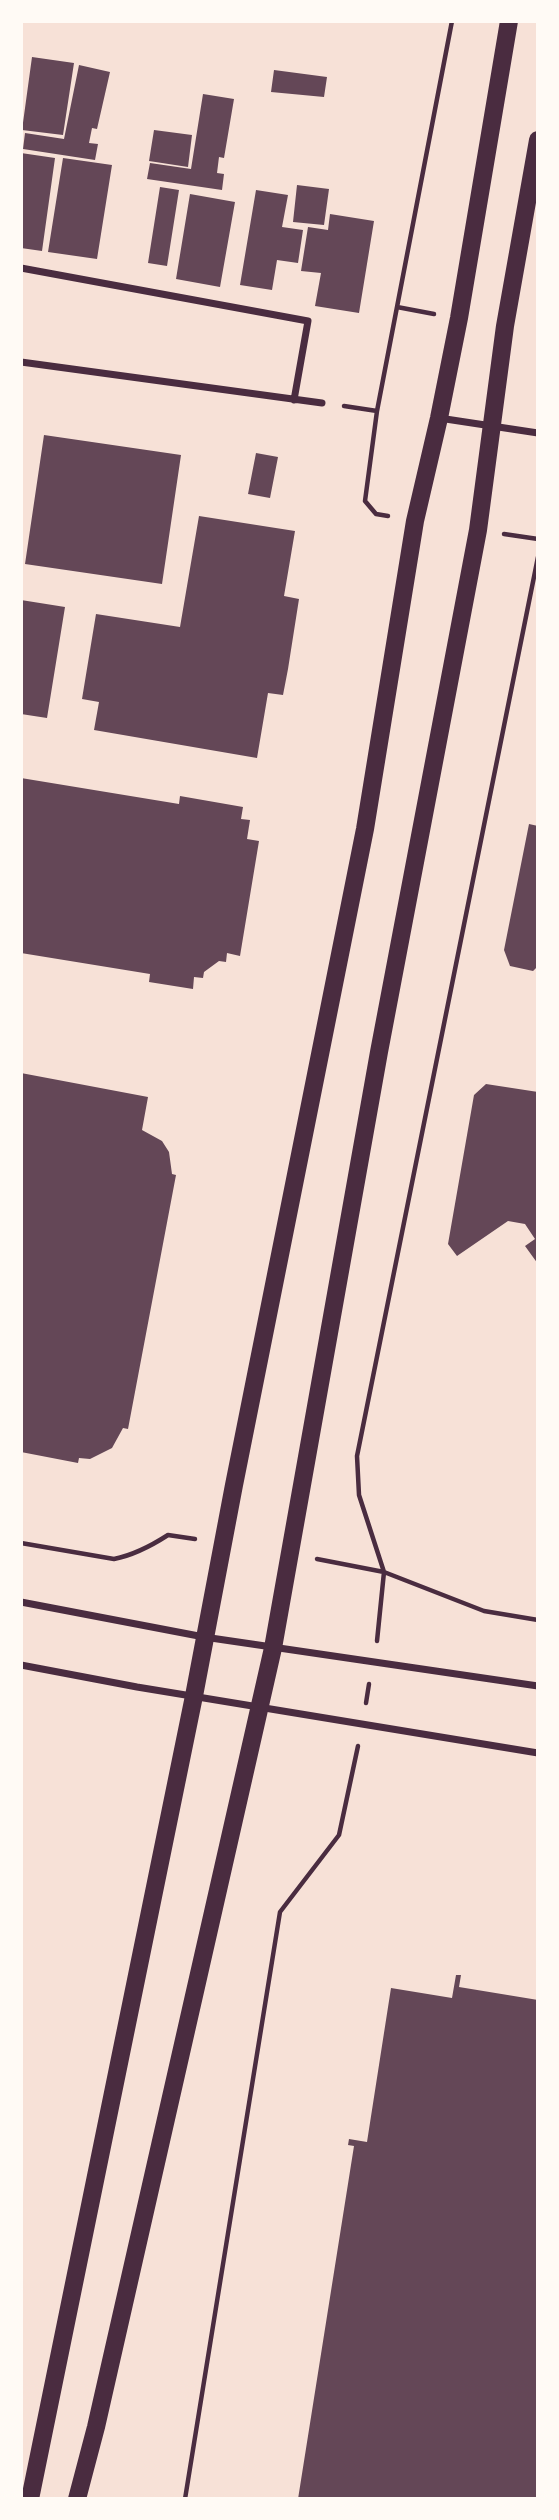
<!DOCTYPE html>
<html>
<head>
<meta charset="utf-8">
<style>
  body { margin:0 }
  #map { position:relative; width:559px; height:2520px; overflow:hidden; background:#f7e1d7; font-family:Overpass,sans-serif }
  canvas { display:block }
  .frame { position:absolute; inset:0; border:23px solid #fffaf5; pointer-events:none }
</style>
</head>
<body>
<div id="map">
<canvas width="559" height="2520"></canvas>
<div class="frame"></div>
</div>
<script>
const context = document.querySelector('canvas').getContext('2d');
context.lineJoin = 'round';
function fill(path, color) { context.fillStyle = color; context.fill(path, 'evenodd'); }
function strokePath(path, color, width, dash) { context.strokeStyle = color; context.lineWidth = width; context.lineCap = dash ? 'butt' : 'round'; context.setLineDash(dash || []); context.stroke(path); }
const building = new Path2D(`
  M32 57 74 63 63 135 22 130Z
  M79 65 110 72 97 129 92 128 89 143 98 144 95 160 23 149 25 133 64 139Z
  M274 70 327 77 324 97 271 92Z
  M203 94 234 99 224 158 219 157 217 173 224 174 222 190 147 179 150 163 191 169Z
  M154 130 192 135 188 167 149 161Z
  M21 153 55 158 42 251 21 248Z
  M63 158 112 165 97 259 48 252Z
  M297 185 329 189 324 225 293 222Z
  M160 187 179 190 167 266 148 263Z
  M256 190 288 195 282 227 303 230 298 263 277 260 272 290 240 285Z
  M190 194 235 202 220 287 176 279Z
  M330 214 374 221 359 313 315 306 321 273 301 271 308 227 328 230Z
  M44 435 181 455 162 584 25 564Z
  M256 453 278 457 270 498 248 494Z
  M199 516 295 531 284 596 299 599 288 669 283 695 268 693 257 758 94 730 99 702 82 699 96 614 180 627Z
  M21 600 65 607 47 718 21 714Z
  M21 778 179 804 180 796 243 807 241 819 250 820 247 839 259 841 240 956 227 953 226 962 219 961 204 972 203 978 194 977 193 989 149 982 150 974 21 953Z
  M529 824 538 826V966L533 971 510 966 504 950Z
  M21 1073 148 1097 142 1130 162 1141 169 1152 172 1174 176 1175 128 1429 123 1428 112 1448 90 1459 79 1458 78 1463 21 1452Z
  M486 1084 538 1092V1264L525 1246 535 1239 525 1224 508 1221 457 1256 448 1244 474 1095Z
  M456 1975H461L459 1987 538 2000V2499H298L354 2146 348 2145 349 2139 367 2142 391 1988 452 1998Z`);
const path = new Path2D(`
  M397 307 434 314
  M344 406 377 411
  M388 516 376 514 365 501 377 411 452 21
  M504 534 538 539
  M21 1543 114 1559C134 1555 151 1546 168 1535L195 1539
  M317 1559 384 1572 484 1611 538 1620
  M377 1641 384 1572 359 1495 357 1456 538 557
  M366 1703 369 1684
  M185 2499 280 1912 339 1835 358 1746`);
const minor = new Path2D(`
  M21 268 308 321 294 400
  M21 362 322 403
  M439 418 538 433
  M21 1602 204 1637 538 1686
  M21 1665 137 1687 538 1753`);
const primary = new Path2D(`
  M30 2499 194 1696 234 1485 365 829 415 521 439 418 459 318 509 21
  M77 2499 96 2427 273 1648 379 1052 478 530 505 326 538 140`);
fill(building, '#644757');
strokePath(path, '#4a2c40', 4.5);
strokePath(minor, '#4a2c40', 7);
strokePath(primary, '#4a2c40', 18);
</script>
</body>
</html>
